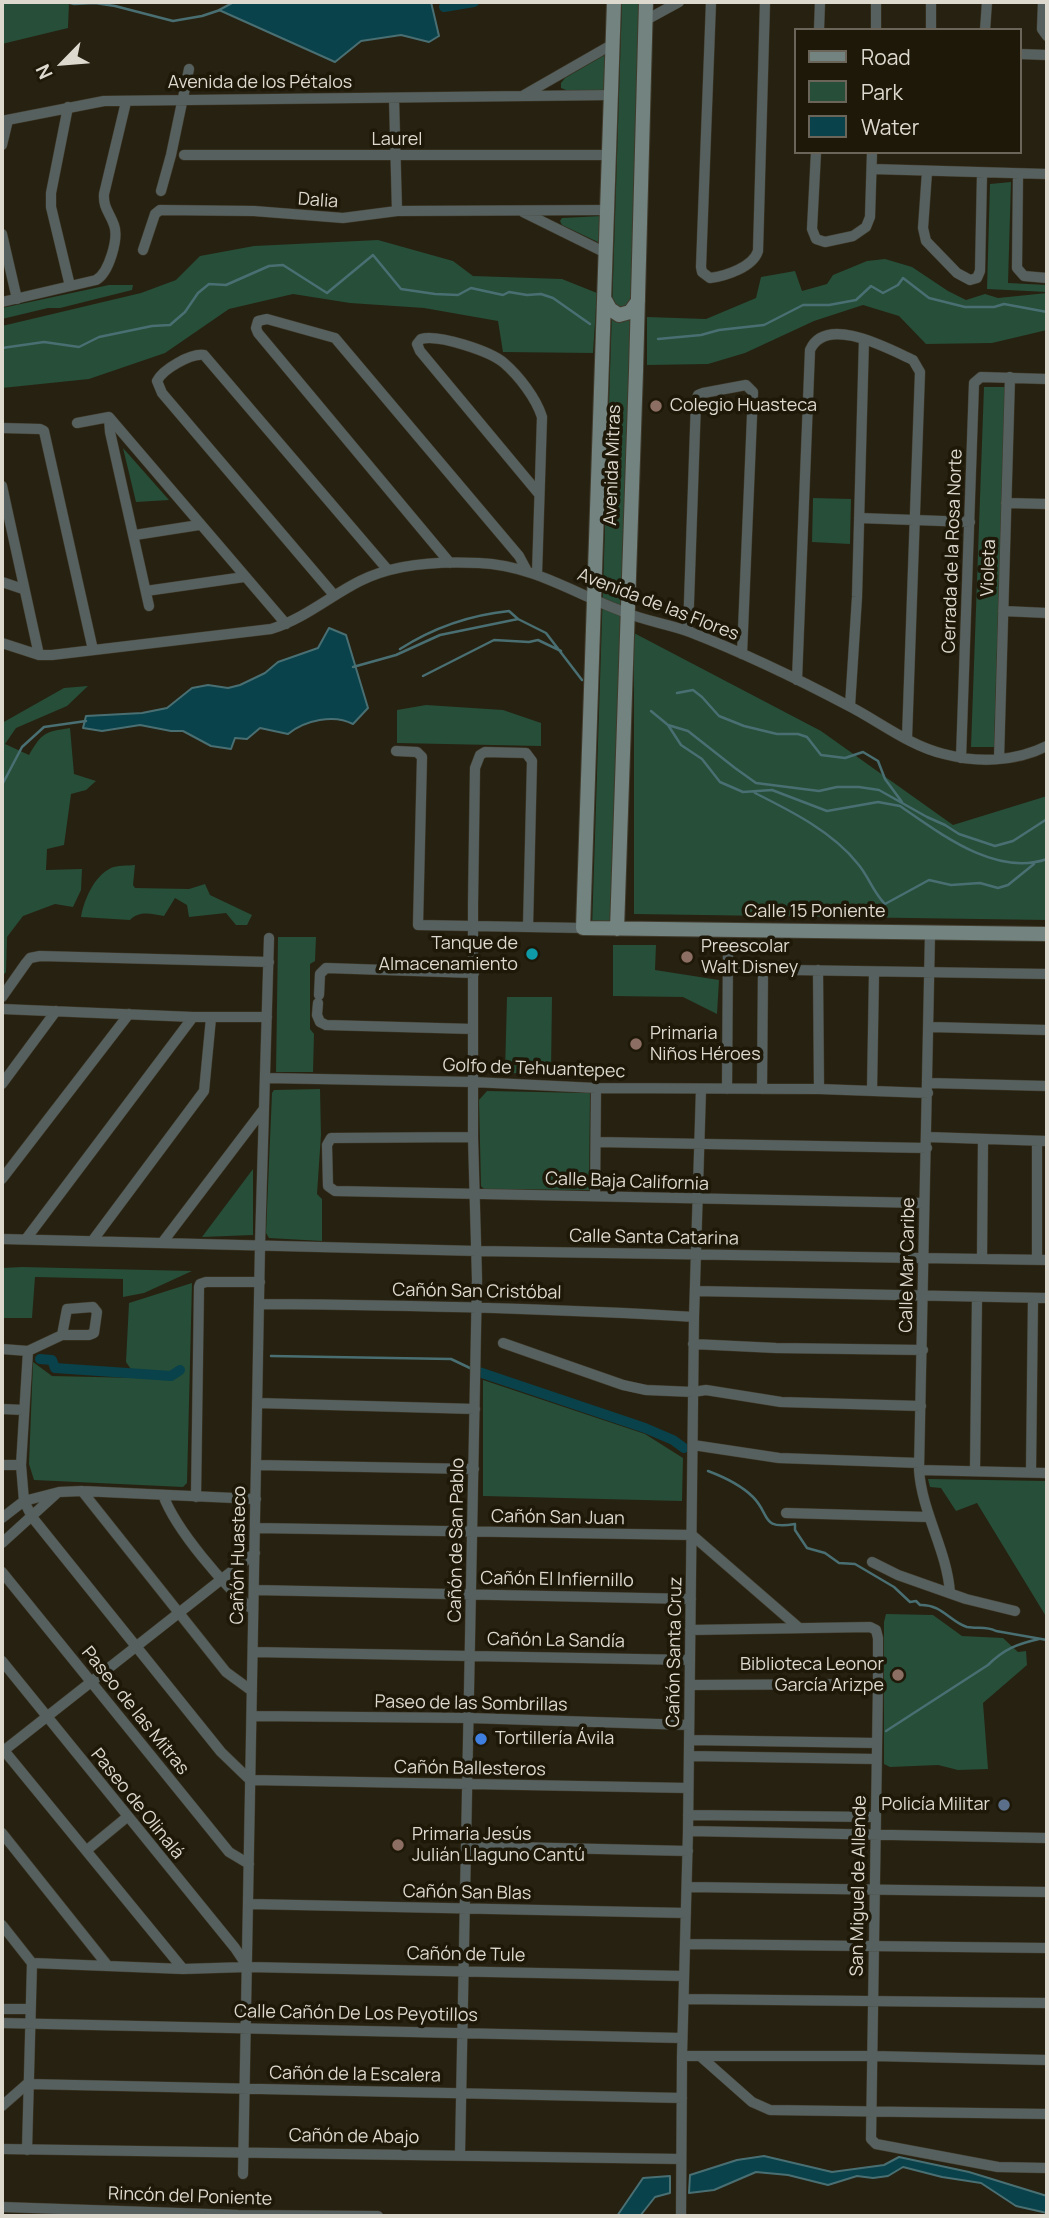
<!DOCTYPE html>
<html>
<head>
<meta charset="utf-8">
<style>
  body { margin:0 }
  #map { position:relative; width:1049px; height:2218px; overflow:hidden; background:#272111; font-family:Manrope,sans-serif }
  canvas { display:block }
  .frame { position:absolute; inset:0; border:4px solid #ddd9cf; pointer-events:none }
  .legend { position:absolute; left:794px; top:28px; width:228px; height:126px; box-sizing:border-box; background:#1e1808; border:2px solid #6a6558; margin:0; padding:9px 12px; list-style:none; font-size:21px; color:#ddd9cf }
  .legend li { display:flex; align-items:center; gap:14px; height:35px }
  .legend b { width:35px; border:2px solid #6a6558 }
  .north { position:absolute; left:28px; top:28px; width:70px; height:70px; -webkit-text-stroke:5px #1e1808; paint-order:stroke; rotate:245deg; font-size:19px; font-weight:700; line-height:28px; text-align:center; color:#ddd9cf }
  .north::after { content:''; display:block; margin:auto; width:24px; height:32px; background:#ddd9cf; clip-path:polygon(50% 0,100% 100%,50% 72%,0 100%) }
</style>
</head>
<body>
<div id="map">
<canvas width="1049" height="2218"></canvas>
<div class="frame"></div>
<ul class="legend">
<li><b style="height:9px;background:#738380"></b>Road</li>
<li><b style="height:19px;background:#274e38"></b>Park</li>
<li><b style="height:19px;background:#09424b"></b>Water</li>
</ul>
<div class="north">N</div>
</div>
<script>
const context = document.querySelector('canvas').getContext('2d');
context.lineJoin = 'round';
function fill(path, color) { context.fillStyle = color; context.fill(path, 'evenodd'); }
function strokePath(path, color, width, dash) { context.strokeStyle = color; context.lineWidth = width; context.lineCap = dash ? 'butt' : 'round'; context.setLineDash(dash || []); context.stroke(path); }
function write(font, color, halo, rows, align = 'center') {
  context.font = font + ' Manrope,sans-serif'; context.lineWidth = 7; context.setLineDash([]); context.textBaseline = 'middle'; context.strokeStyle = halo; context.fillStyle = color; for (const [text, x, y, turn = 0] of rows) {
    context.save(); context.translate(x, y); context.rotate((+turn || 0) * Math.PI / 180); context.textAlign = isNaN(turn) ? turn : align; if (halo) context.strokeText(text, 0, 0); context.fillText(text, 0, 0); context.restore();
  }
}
const green = new Path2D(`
  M2 2H69L68 28 2 44Z
  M622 2H639L627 445 610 928H592Z
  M603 56 606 57 605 90H566L561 88V83L565 78Z
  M1011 182 1008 283 1047 285V292L987 289 990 184Z
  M602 216 600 243 562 225 560 221 562 218Z
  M378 240 453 261 473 276 562 279 597 293 593 353 503 352 498 321 424 308 350 303 293 294 229 309 165 353 89 379 2 388V326L141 293 176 280 200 256 254 246Z
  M885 259 912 267 948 291 966 300 985 294 998 298 1047 293V330L992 343 926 344 899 316 863 305 814 321 745 353 708 364 647 365V317L706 319 756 298 761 277 795 271 802 291 827 284 833 275 867 261Z
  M109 285H133L132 290 60 308H48L2 319V308Z
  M984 387H1005L994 747H971Z
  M123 448 169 500 136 502Z
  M813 498 851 499 850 544 812 542Z
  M634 633 821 731 953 825 1047 796V920L634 914Z
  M88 686 67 706 16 728 5 744 29 755C42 733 44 732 70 728L74 774 96 781 86 790 71 794 64 845 47 849 46 870 82 869 81 890 73 907 55 904 23 916 7 937 6 972 2 977V723L64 688Z
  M426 705 503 710 541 723V746L397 743V710Z
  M135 865 133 885 135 888 189 889 205 884 210 895 252 915 247 925H236L226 913 189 917 187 905 175 898 164 916C153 914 139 910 130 920L81 917C84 900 94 876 111 868 117 865 128 866 135 865Z
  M278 937H316L315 961 310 964V1029L314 1034 313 1072H276Z
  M613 945H656L655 970 719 980 717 1014 683 997 613 996Z
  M507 997H552L551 1074 505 1073Z
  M320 1089 321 1135 317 1194 322 1199V1241L269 1238 266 1233 272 1093 274 1090Z
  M487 1091 590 1093 589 1190 484 1189 481 1186 479 1100Z
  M253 1169V1235L202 1237Z
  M22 1267 192 1271 144 1293 123 1297V1279L35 1277 32 1318H2V1268Z
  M192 1283 187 1483 183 1487 34 1480 29 1464 33 1362 52 1376 137 1378 126 1362 129 1303Z
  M483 1380 645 1434 683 1458 682 1501 483 1496Z
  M928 1479 1047 1481V1618L977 1503 956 1511 941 1488 930 1487Z
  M886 1614 933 1615 962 1636 1003 1638 1018 1652 1026 1651 1027 1665 983 1703 988 1769 958 1770 938 1765 890 1767 884 1764V1622Z`);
const water = new Path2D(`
  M234 2H431L439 36 429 42 401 35 361 41 335 62 219 10Z
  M329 628 346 635 368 708 353 724C334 714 305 720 288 734L260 728 247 739 235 738 231 749 211 746 183 731H171L140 725 102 731 83 728 86 716 142 713 167 708 192 688 208 685 228 688 240 685 265 673 278 662 318 648Z
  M764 2156 832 2172 884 2165 899 2157 969 2172 1047 2196V2213L1016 2206 981 2183 942 2177 903 2167 888 2176 873 2178 857 2176 828 2185 788 2175 756 2172 714 2190 689 2193 690 2175 737 2160Z
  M670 2176V2193L655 2197 640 2216H617L643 2178Z`);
const stream = new Path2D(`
  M52 2H56
  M66 2 74 4 95 3 115 6 173 21 202 16 220 10
  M658 339 701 335 719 330 764 325 803 305H829L856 300 871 286 883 293 898 285 903 278 929 298 965 307H994L1004 304 1047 312
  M2 348 44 342 79 347 99 337 152 326 170 325 185 312 198 293 209 284 226 285 269 266 283 265 327 293 373 255 401 289 435 294 458 295 471 288 503 295 509 292 527 295 541 294 553 298 590 324
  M400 649C433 628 470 615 509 611L518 619
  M353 667 396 655 440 635 518 619 546 633 582 680
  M423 676 494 640 529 642 538 640 561 651
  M677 693 693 690 702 697 719 716 744 726 777 734H798L807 737 821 755 845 758 863 752 878 761 885 779 902 802
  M651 711 668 725 681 745 702 759 720 782 743 792 772 790 827 811 878 802 900 806C941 834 996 877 1047 859
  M668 725 688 731 735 768 756 783 819 791 837 787H859L879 790 927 817 945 825 959 834 995 846 1013 841 1047 819
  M2 785 22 747 44 727 86 721
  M755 793C791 811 833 832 858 864 869 877 873 892 885 904L929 880 951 885 980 883 998 888 1008 885 1034 864
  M271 1356 451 1359 472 1369
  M708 1471C724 1477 741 1485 753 1497 771 1515 760 1530 795 1524V1530L807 1548 825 1553 839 1563 855 1564 894 1587 910 1602 916 1601 920 1605C942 1604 950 1622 967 1627 977 1629 987 1626 996 1631L1047 1640
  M886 1731 988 1665C1004 1649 1017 1644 1039 1639`);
const canal = new Path2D(`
  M444 7 474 2
  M40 1359 52 1360 55 1368 171 1376 180 1370
  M476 1371 645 1428 673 1440 684 1448`);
const street = new Path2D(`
  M711 2 701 267 702 272 710 278C726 276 753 267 758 251L765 2
  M1043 2 1042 29 1047 36
  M646 20 679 2
  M819 30 820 2
  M876 30V2
  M931 30V2
  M985 30 987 2
  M1019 54 1047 55
  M524 95 613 44
  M394 98 397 211
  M68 107 51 193V207L70 286
  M2 121 104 101 611 95
  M2 145 8 120
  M816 152 812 229 816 239 825 242 853 236 866 227 870 217 872 152
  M184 155H610
  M872 169 1047 174
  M927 172 923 228 926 241 957 273 970 280 977 278 980 271 982 174
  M1018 175 1017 268 1024 276 1047 278
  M161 191 171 155 189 69
  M523 212 606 253
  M2 234 17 299
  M143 250 155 214 160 210 254 211 343 218 397 211 608 210
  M2 302 96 280C109 273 119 238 114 225 110 213 103 208 104 194L126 102
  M109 418 110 432 149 606
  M77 423 109 417 286 624
  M2 428 40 429 44 431 93 650
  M2 486 39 655
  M1006 503 1047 504
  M859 518 970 522
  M135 535 199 525
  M450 563 258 333 256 328 258 321 267 319 335 338 519 556 526 569
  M537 574 542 417C536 398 519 376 504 363 490 351 438 334 421 339L417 344 420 351 539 494
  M2 582 23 589
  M146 591 244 577
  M334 595 162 393 157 381C163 369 191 353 204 355L387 569
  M1003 611 1047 613
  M688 631 696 401 698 395 703 393 746 385 753 392 742 654
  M2 643 39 655H52L271 629C304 619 330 596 360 581 395 563 440 561 479 563 533 565 575 594 624 612 645 621 669 624 690 632 744 653 798 679 849 706 880 722 910 746 944 754 978 763 1015 762 1047 746
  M797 680 810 350C826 314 889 349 913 360L920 372 907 738
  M850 706 857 597 864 339
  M396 751 417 752 422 757 418 925 583 928
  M961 758 974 383 981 377 1047 379
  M999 759 1010 377
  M930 933 919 1470C922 1513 947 1550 950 1593
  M728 969 1047 974
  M818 970 819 1089
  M319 995 320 974 326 968 474 973
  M2 997 26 963 30 958 40 956 269 962
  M318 1003 317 1015 320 1022 326 1025 473 1029
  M2 1009 193 1017H267
  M930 1027 1047 1030
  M266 1078 473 1082 596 1088 819 1089 928 1093
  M928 1083 1047 1086
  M2 1084 56 1011
  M727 1089 728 949
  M762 1089 763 969
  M872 1091 874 973
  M473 1137 331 1138 327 1145 328 1186 335 1191 924 1203
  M927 1137 1047 1141
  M596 1142 927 1148
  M2 1179 129 1014
  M595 1196 596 1088
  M2 1239 477 1251 1047 1260
  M26 1239 193 1017
  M93 1240 204 1091 211 1018
  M162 1243 263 1110
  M982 1259 983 1140
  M1037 1260V1141
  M695 1291 1047 1298
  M259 1304C404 1305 549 1308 694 1317
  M93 1307 97 1312 94 1333 89 1335H62L67 1309Z
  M503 1343 623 1385 646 1390 693 1392 706 1390 781 1402 921 1406
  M693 1344 776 1348 923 1350
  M2 1349 28 1351
  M28 1351 21 1465 24 1501 32 1517 221 1752 250 1780 688 1788
  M28 1351 62 1335
  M257 1403 475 1409
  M2 1409 24 1410
  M693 1445 779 1458 919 1463
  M2 1465H21
  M256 1465 474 1469
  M919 1470 1047 1473
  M975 1471 977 1297
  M1031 1472 1033 1298
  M82 1491 226 1672 252 1691
  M163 1495C176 1530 224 1586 253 1610
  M196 1497 199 1287 200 1284 206 1282H260
  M786 1513 928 1517
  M2 1518 24 1501 59 1492 82 1491 256 1499
  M255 1528 692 1535 798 1627
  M2 1543 56 1494
  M872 1562 898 1575 966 1599 1015 1611
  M2 1572 229 1852 249 1864
  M254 1590 691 1599
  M690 1630 870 1627 876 1630 878 1638V1684L871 2139 876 2144 998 2167 1047 2168
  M253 1652 690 1660
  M2 1661 235 1948 247 1966
  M690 1685 878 1684
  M252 1716 469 1718 689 1725
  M689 1740 876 1743
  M2 1748 183 1969
  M2 1752 255 1553
  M689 1756 876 1759
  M688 1815 876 1817
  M688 1831 1047 1838
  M2 1833 108 1966
  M467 1846 688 1851
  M87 1850 127 1817
  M687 1887 1047 1892
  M248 1904 686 1913
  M2 1925 32 1963
  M685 1944 1047 1948
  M32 1963 183 1969 247 1967 684 1976
  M684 1999 1047 2003
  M2 2009H29
  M2 2023 682 2038
  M682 2056H872L1047 2060
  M700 2056 752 2102 770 2110 1047 2114
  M2 2106 27 2084 682 2098
  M2 2149 680 2159
  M27 2150 32 1963
  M460 2154 477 1279 473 1137V904L475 768 480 755 485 752 526 753 532 761 528 927
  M243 2174 260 1245 269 938
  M2 2207 238 2215 378 2216
  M681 2216 682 2056 688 1831 694 1317 701 1089`);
const secondary = new Path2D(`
  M614 2 583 928 1047 934
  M605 300 610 309 619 315 630 312 638 301
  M617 929 636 371 646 2`);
const markers = [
  [656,406,7,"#8d6e63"],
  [532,954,7,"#0f9aa8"],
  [687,957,7,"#8d6e63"],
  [636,1044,7,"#8d6e63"],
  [898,1675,7,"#8d6e63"],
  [481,1739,7,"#3f7fe0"],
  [1004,1805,7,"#5c6f8a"],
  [398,1845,7,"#8d6e63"]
];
const streetNames = [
  ["Avenida de los Pétalos",260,83],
  ["Laurel",397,140],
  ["Dalia",318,201,4],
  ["Avenida Mitras",613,465,-88],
  ["Cerrada de la Rosa Norte",953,551,-88],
  ["Violeta",989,568,-88],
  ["Avenida de las Flores",658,605,21],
  ["Calle 15 Poniente",815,912],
  ["Golfo de Tehuantepec",534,1069,2],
  ["Calle Baja California",627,1182,2],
  ["Calle Santa Catarina",654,1238,1],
  ["Calle Mar Caribe",908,1265,-89],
  ["Cañón San Cristóbal",477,1292,1],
  ["Cañón San Juan",558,1518,1],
  ["Cañón de San Pablo",457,1540,-89],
  ["Cañón Huasteco",239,1555,-89],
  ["Cañón El Infiernillo",557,1580,1],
  ["Cañón La Sandía",556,1641,1],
  ["Cañón Santa Cruz",675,1652,-89],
  ["Paseo de las Sombrillas",471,1704,1],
  ["Paseo de las Mitras",135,1711,51],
  ["Cañón Ballesteros",470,1769,1],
  ["Paseo de Olinalá",137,1804,51],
  ["San Miguel de Allende",859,1886,-89],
  ["Cañón San Blas",467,1893,1],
  ["Cañón de Tule",466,1955,1],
  ["Calle Cañón De Los Peyotillos",356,2014,1],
  ["Cañón de la Escalera",355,2075,1],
  ["Cañón de Abajo",354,2137,1],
  ["Rincón del Poniente",190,2197,2]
];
const poiNames = [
  ["Colegio Huasteca",670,406],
  ["Tanque de",518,944,"right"],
  ["Almacenamiento",518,965,"right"],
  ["Preescolar",701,947],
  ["Walt Disney",701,968],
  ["Primaria",650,1034],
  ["Niños Héroes",650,1055],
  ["Biblioteca Leonor",884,1665,"right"],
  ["García Arizpe",884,1686,"right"],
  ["Tortillería Ávila",495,1739],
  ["Policía Militar",990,1805,"right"],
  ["Primaria Jesús",412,1835],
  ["Julián Llaguno Cantú",412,1856]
];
fill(green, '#274e38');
fill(water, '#09424b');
strokePath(water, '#496f73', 2);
strokePath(stream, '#496f73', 2.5);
strokePath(canal, '#09424b', 10);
strokePath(street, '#403b2c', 11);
strokePath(secondary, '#403b2c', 16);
strokePath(street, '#56605e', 10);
strokePath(secondary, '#738380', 14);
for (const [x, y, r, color] of markers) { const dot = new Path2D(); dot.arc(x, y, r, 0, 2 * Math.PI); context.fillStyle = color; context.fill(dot); strokePath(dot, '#1e1808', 2.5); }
write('18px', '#ddd9cf', '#1e1808', streetNames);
write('18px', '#ddd9cf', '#1e1808', poiNames, 'left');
</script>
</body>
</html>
